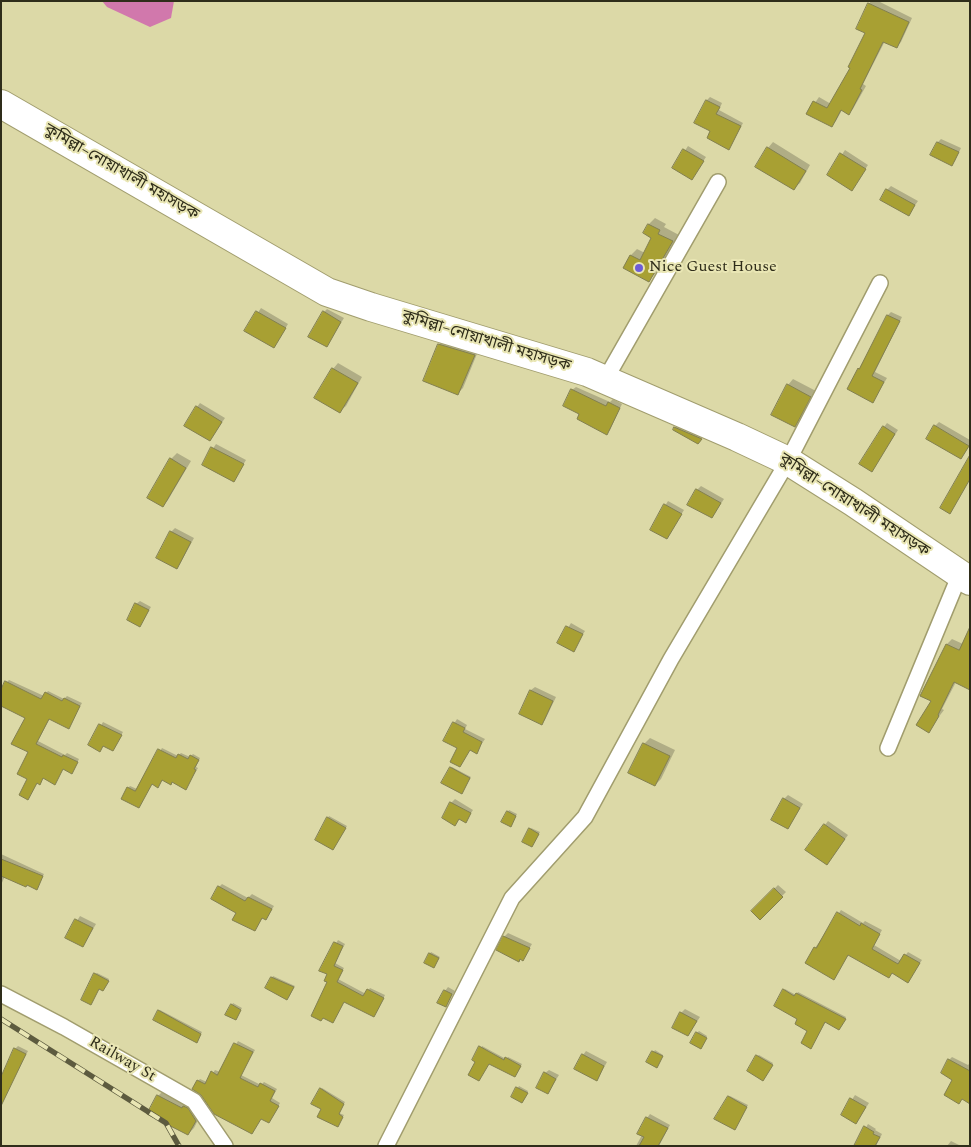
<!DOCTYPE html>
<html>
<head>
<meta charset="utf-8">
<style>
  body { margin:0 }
  #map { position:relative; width:971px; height:1147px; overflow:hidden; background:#dcd9a7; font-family:Spectral,serif }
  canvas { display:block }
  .frame { position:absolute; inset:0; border:2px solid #2f2d1a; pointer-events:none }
</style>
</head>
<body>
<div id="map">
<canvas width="971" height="1147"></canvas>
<div class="frame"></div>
</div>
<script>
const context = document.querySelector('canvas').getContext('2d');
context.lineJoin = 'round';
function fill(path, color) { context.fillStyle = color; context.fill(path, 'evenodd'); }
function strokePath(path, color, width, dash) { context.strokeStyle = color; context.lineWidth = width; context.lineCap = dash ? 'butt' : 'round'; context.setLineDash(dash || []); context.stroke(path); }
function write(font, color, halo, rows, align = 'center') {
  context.font = font + ' Spectral,"Noto Sans Bengali",serif'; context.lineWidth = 4; context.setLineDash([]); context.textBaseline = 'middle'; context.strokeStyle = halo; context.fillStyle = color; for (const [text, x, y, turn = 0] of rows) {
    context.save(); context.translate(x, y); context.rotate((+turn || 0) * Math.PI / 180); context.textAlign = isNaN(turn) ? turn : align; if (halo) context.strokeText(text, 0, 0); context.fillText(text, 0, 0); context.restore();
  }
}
const water = new Path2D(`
  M102 1H174L171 18 150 27 107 7Z`);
const shadow = new Path2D(`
  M871 1H878L912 18 901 42 897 47 885 41 863 84 866 86 853 109 849 113 842 110 836 121 832 126 808 113 819 97 831 104 851 67 866 32 869 4Z
  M710 97 722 103 719 110 743 123 732 144 729 148 712 130 707 100Z
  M941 139 961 148 955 161 952 164 932 155 938 142Z
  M773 142 810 165 800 183 794 188 768 148Z
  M688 146 706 157 692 178 674 167Z
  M845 150 868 165 852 189 828 175Z
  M891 186 918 201 909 214 887 190Z
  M655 218 666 224 664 227 679 235 655 274 648 280 631 255 637 249 645 253 653 237 644 232 649 224Z
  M261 308 288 324 274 347 246 331Z
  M327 309 344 318 327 345 324 312Z
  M891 312 902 317 875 372 887 378 873 401 862 366 888 315Z
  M445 338 479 349 463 388 457 394 424 380 439 344Z
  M338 363 362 377 346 406 340 411 333 369Z
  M793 379 816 391 801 420 795 425 788 385Z
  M576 387 610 402 613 399 622 404 610 430 606 434 581 414 572 390Z
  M200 403 225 418 210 440 197 407Z
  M939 422 970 440V445L961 458 935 426Z
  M887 423 898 430 872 470 884 427Z
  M677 426 702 437 700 442 675 428Z
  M216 444 246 460 234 480 203 464Z
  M177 453 191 461 168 500 163 506 171 459Z
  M701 486 724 499 712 517 697 490Z
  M668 501 684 510 667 538 651 529Z
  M175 528 194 538 180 564 177 567 171 532Z
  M140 601 151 607 140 625 136 604Z
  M571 623 585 631 573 650 559 643Z
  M952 639 963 644 956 682 942 709 944 710 928 731 933 701 921 695 947 644Z
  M9 680 44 696 48 691 64 699 67 696 82 703 69 727 50 718 38 741 65 755 67 753 79 759 74 769 63 768 43 777 42 780 28 779 30 752 27 717 7 682Z
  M535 687 556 697 545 720 542 723 520 713 531 690Z
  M457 719 467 725 465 729 485 739 476 752 470 749 460 766 459 748 444 740Z
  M103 722 123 732 113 750 104 745 100 750 90 745Z
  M650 738 675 750 661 779 655 785 630 773 644 744Z
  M162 748 178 756 181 753 190 757 193 754 200 758 196 767 198 768 186 788 172 781 163 779 160 784 152 783 139 807 128 788 130 786 137 789Z
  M452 767 471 777 463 791 451 768Z
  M788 795 803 804 788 828 784 799Z
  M455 799 473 810 466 821 460 818 455 824 451 803Z
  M509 810 517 814 512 824 508 812Z
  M329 816 347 826 334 847 328 818Z
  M828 821 848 835 830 860 825 825Z
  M531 828 540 832 533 844 530 829Z
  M1 854 44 874 38 886 5 876 1 885Z
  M222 884 248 898 252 894 274 906 268 916 265 919 263 917 255 930 238 912 219 887Z
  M778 885 786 892 760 918 753 911Z
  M841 910 863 923 865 921 882 930 874 945 901 961 908 952 922 960 908 981 892 972 849 954 834 978 815 948Z
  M80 916 96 924 83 946 67 937Z
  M508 933 532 944 523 959 521 958 519 961 504 937Z
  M338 940 345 944 335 963 344 968 338 979 366 994 370 988 385 995 376 1013 344 1001 335 1019 329 974 321 970Z
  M431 952 440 957 434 967 425 962Z
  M97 973 109 979 105 988 95 974Z
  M273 976 295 986 289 997 272 978Z
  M448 987 455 991 446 1006 445 991Z
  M785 989 796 995 798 992 846 1017 840 1028 826 1021 812 1046 809 1030 784 990Z
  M233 1003 242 1008 237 1017 232 1005Z
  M685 1009 700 1017 688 1035 681 1013Z
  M160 1010 202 1032 198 1040 159 1011Z
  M699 1031 707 1036 702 1046 697 1033Z
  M238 1041 255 1050 241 1075 261 1085 264 1082 277 1089 272 1098 280 1103 271 1119 269 1122 261 1118 252 1132 198 1081 200 1079 207 1082 215 1070 220 1072Z
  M18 1046 28 1051 4 1098 15 1049Z
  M482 1046 506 1059 508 1057 522 1064 516 1074 489 1062 479 1080 476 1061Z
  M655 1050 663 1055 658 1065 648 1062Z
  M586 1051 607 1062 597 1080 583 1055Z
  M759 1055 773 1063 764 1078 757 1056Z
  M952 1057 968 1065 970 1063V1097L954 1079 949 1060Z
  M549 1070 559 1075 548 1092 545 1073Z
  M519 1086 528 1091 524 1100 513 1096Z
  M322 1088 345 1102 339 1113 344 1115 339 1124 323 1109 321 1089Z
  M164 1090 201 1114 194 1128 188 1134 149 1113 158 1096Z
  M855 1095 869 1103 856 1123 842 1115Z
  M730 1096 748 1105 736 1127 729 1097Z
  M650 1114 670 1125 659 1146H636L642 1135 647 1118Z
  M868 1124 876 1129 875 1130 882 1134 876 1146H855Z
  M951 1141 959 1145V1146H947Z`);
const building = new Path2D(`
  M868 3 909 22 897 48 883 42 860 89 862 90 849 115 841 110 832 127 806 114 813 101 827 108 850 68 848 67 865 33 856 29Z
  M706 100 720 107 716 114 741 126 729 150 707 138 710 131 694 123Z
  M937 142 959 152 952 166 930 155Z
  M767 147 806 171 794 190 755 167Z
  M683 149 704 161 692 180 672 168Z
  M840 153 866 169 852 191 827 175Z
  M886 189 915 205 909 216 880 200Z
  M648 224 660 230 658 234 673 241 649 282 623 268 630 255 640 260 651 238 643 233Z
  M256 311 286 328 274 348 244 331Z
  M323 311 341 322 327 347 308 337Z
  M887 315 900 321 872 376 884 382 873 403 847 389 858 368 859 369Z
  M438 344 475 355 458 395 423 381Z
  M332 368 358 383 340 413 314 398Z
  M787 384 811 397 795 427 771 415Z
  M571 389 606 406 608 402 620 408 607 435 577 419 579 414 563 406Z
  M196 406 222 422 210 441 184 426Z
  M934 425 969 446 961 459 926 439Z
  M883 426 895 434 872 472 859 464Z
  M674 427 702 439 698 444 673 430Z
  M211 447 244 464 234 482 202 465Z
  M970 455V479L950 514 940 508Z
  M170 458 186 468 163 507 147 498Z
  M696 489 721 503 712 518 687 505Z
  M664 504 682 514 667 539 650 530Z
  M170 531 191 542 177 569 156 558Z
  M135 603 149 610 140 627 127 620Z
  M566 626 583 634 574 652 557 643Z
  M970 627V690L954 682 938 715 939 716 929 733 916 725 931 701 920 696 946 644 959 650Z
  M5 681 41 699 45 692 62 701 64 698 80 706 69 729 49 719 36 744 62 757 63 755 78 762 72 774 63 769 55 785 43 778 40 785 37 783 28 800 19 795 27 779 17 774 28 752 11 744 25 718 1 706V690Z
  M530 690 553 701 542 725 519 714Z
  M453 722 465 728 463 732 482 742 477 754 470 750 460 767 450 762 457 748 443 741Z
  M99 724 122 735 113 751 103 746 100 752 88 745Z
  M643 743 670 756 655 786 628 773Z
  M158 749 176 758 178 754 188 759 190 755 199 760 194 769 196 770 186 790 172 782 171 785 162 780 158 788 152 784 139 808 121 799 127 787 135 791Z
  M450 767 470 778 462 794 441 783Z
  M783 798 800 808 788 829 771 820Z
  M450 802 471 813 466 823 459 819 455 826 442 818Z
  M507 811 516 816 511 827 501 822Z
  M327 817 346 828 333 850 315 840Z
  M824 824 845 839 827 865 805 850Z
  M529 828 539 834 532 847 522 842Z
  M1 859 43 876 37 890 27 885 26 887 1 876Z
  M218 886 245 901 248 897 272 909 266 920 262 918 255 931 232 920 236 913 211 899Z
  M774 888 783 897 760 920 751 911Z
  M837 912 860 926 861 923 880 934 872 949 898 964 904 954 920 963 908 983 892 973 889 978 848 955 834 980 805 963 814 947 816 948Z
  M75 919 93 928 83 947 65 938Z
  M503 936 530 948 523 961 520 959 519 962 496 950Z
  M334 942 343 946 334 966 343 970 337 982 363 996 367 989 384 998 374 1017 344 1002 333 1023 323 1018 321 1021 311 1016 327 982 324 981 327 974 319 971Z
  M429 953 439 958 434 968 424 963Z
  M94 973 109 981 103 991 99 989 91 1005 81 1000Z
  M271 977 294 987 287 1000 265 988Z
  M783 989 794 996 796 993 846 1019 839 1030 825 1022 811 1049 801 1043 807 1031 795 1024 797 1019 774 1006Z
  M444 990 452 994 446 1007 437 1003Z
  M231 1004 241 1010 236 1020 225 1015Z
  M158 1010 201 1034 197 1043 153 1020Z
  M680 1012 697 1021 688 1036 672 1028Z
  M696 1032 707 1038 701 1049 690 1043Z
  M234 1043 253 1052 240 1078 258 1087 260 1083 275 1091 270 1101 279 1106 269 1123 261 1119 252 1134 214 1114 201 1095 192 1089 197 1080 205 1084 211 1071 217 1075Z
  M479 1046 504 1060 505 1057 521 1066 515 1077 489 1064 479 1081 468 1075 475 1062 472 1060Z
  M14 1048 26 1054 1 1106V1077Z
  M652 1051 663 1056 657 1068 646 1062Z
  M582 1054 604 1066 597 1081 574 1069Z
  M756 1055 773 1065 763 1081 747 1071Z
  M948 1059 970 1071V1104L962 1099 959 1104 944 1095 952 1080 941 1073Z
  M544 1072 556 1079 548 1094 536 1088Z
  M516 1087 528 1093 522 1103 511 1097Z
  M320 1088 344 1104 339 1114 343 1117 338 1127 317 1117 321 1109 311 1104Z
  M157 1095 182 1108 183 1106 188 1108 196 1121 188 1135 147 1114Z
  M728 1096 747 1107 735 1130 714 1119Z
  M850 1098 866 1107 856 1124 841 1115Z
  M646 1117 668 1128 658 1146H639L644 1137 637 1134Z
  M864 1126 874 1132 873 1134 880 1137 875 1146H854Z`);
const street = new Path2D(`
  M605 380 718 182
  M888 748 960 574
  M1 994 64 1027 194 1101 225 1146
  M386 1146 512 898 585 817 671 659 788 461 880 283`);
const highway = new Path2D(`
  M1 104 327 292 371 307 587 372 737 437 788 461 853 502 970 581`);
const rail = new Path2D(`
  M1 1019 166 1123 179 1146`);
const markers = [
  [639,268,5,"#6d5dd7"]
];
const streetNames = [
  ["কুমিল্লা–নোয়াখালী মহাসড়ক",121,173,30],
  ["কুমিল্লা–নোয়াখালী মহাসড়ক",486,342,17],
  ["কুমিল্লা–নোয়াখালী মহাসড়ক",854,506,33],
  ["Railway St",122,1060,30]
];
const poiNames = [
  ["Nice Guest House",649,268]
];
fill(water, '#d178ac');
fill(shadow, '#0003');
fill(building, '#a8a033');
strokePath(building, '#827f50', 1);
strokePath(street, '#a19d6e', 18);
strokePath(highway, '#a19d6e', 30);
strokePath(street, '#fff', 15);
strokePath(highway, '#fff', 28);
strokePath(rail, '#5d5b3f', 5.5);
strokePath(rail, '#e9e6b4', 4, [11]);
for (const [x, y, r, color] of markers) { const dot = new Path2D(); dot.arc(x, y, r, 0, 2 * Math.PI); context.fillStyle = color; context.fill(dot); strokePath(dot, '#e9e6b4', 2); }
write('16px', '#2f2d1a', '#e9e6b4', streetNames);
write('16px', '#2f2d1a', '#e9e6b4', poiNames, 'left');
</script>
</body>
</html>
